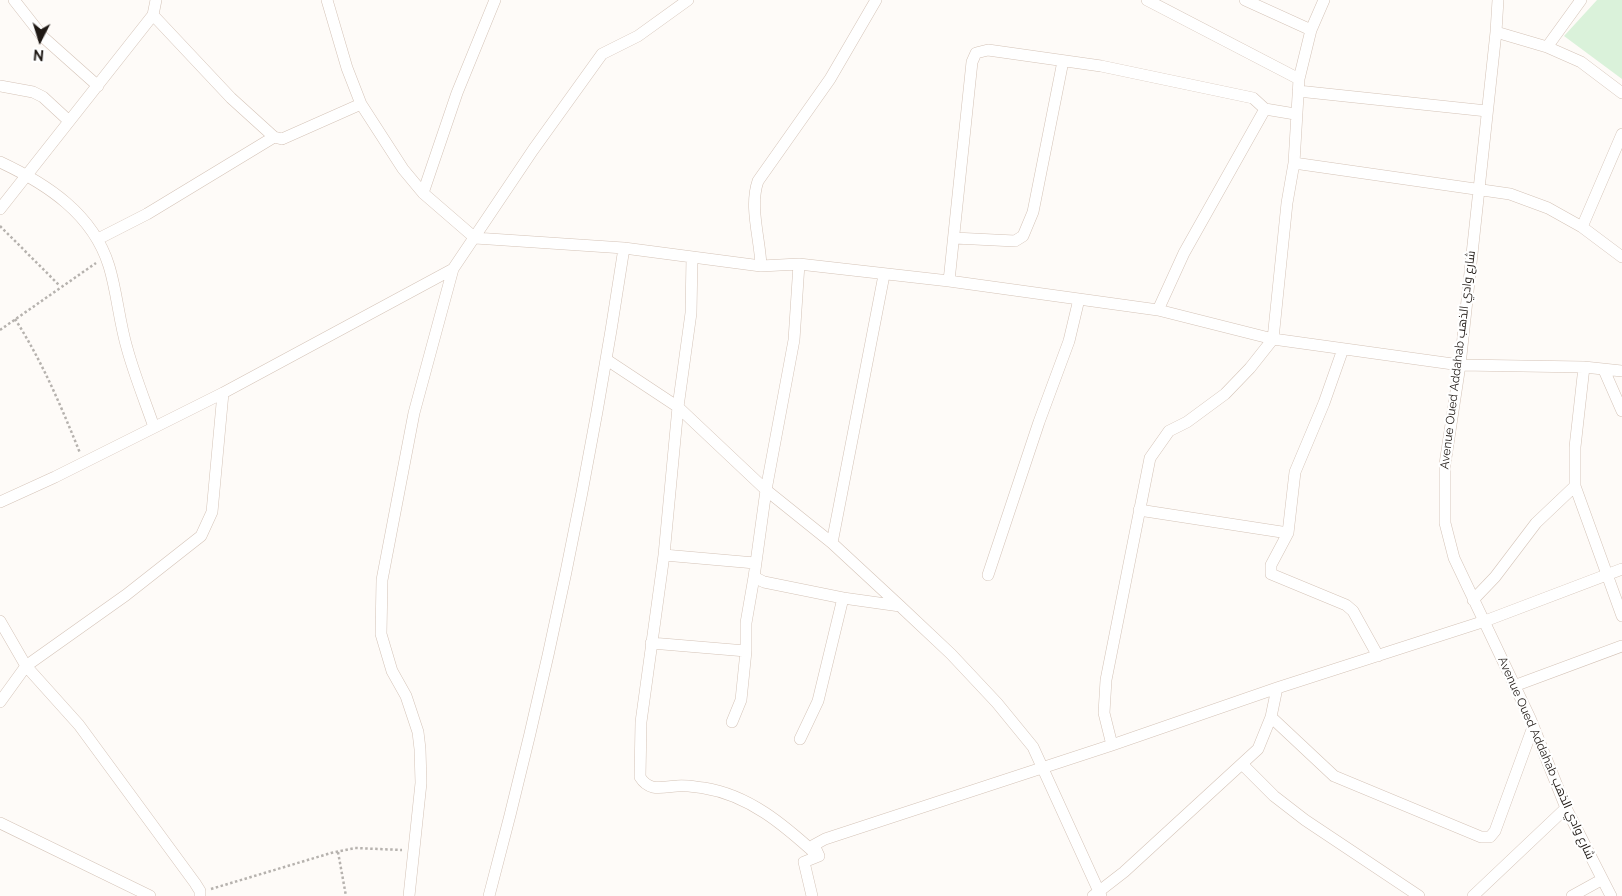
<!DOCTYPE html>
<html>
<head>
<meta charset="utf-8">
<style>
  body { margin:0 }
  #map { position:relative; width:1622px; height:896px; overflow:hidden; background:#fefbf8; font-family:Raleway,sans-serif }
  canvas { display:block }
  .north { position:absolute; left:15px; top:15px; width:50px; height:50px; -webkit-text-stroke:4px #fff; paint-order:stroke; rotate:185deg; font-size:14px; font-weight:700; line-height:20px; text-align:center; color:#1f1915 }
  .north::after { content:''; display:block; margin:auto; width:18px; height:22px; background:#1f1915; clip-path:polygon(50% 0,100% 100%,50% 72%,0 100%) }
</style>
</head>
<body>
<div id="map">
<canvas width="1622" height="896"></canvas>
<div class="north">N</div>
</div>
<script>
const context = document.querySelector('canvas').getContext('2d');
context.lineJoin = 'round';
function fill(path, color) { context.fillStyle = color; context.fill(path, 'evenodd'); }
function strokePath(path, color, width, dash) { context.strokeStyle = color; context.lineWidth = width; context.lineCap = dash ? 'butt' : 'round'; context.setLineDash(dash || []); context.stroke(path); }
function write(font, color, halo, rows, align = 'center') {
  context.font = font + ' Raleway,Cairo,sans-serif'; context.lineWidth = 4.5; context.setLineDash([]); context.textBaseline = 'middle'; context.strokeStyle = halo; context.fillStyle = color; for (const [text, x, y, turn = 0] of rows) {
    context.save(); context.translate(x, y); context.rotate((+turn || 0) * Math.PI / 180); context.textAlign = isNaN(turn) ? turn : align; if (halo) context.strokeText(text, 0, 0); context.fillText(text, 0, 0); context.restore();
  }
}
const green = new Path2D(`
  M1597 0H1622V79L1564 36Z`);
const path = new Path2D(`
  M0 226 60 286
  M15 319C42 361 61 406 80 453
  M0 330 96 263
  M338 852 346 896
  M211 889 331 853 355 848 402 850`);
const street = new Path2D(`
  M14 0 43 37 98 86
  M327 0 347 68 361 104 403 169 423 193 475 238 624 248 761 266 799 264 949 281 1158 310 1273 339 1460 365 1584 367 1622 371
  M1147 0 1299 79
  M1245 0 1311 30
  M1498 0 1496 32 1460 365 1445 464V523L1454 558 1530 718 1566 808 1611 896
  M153 15 231 98 274 137 282 139 361 104
  M1496 32 1547 47 1581 0
  M1547 47 1581 62 1622 93
  M0 86 33 92 43 97 69 121
  M1298 91 1487 111
  M0 162C47 184 93 214 109 266 117 292 119 321 127 348 134 374 145 401 154 427
  M1294 163 1510 194 1548 208 1582 227 1622 257
  M423 193 457 93 495 0
  M0 209 153 15 156 0
  M1582 227 1622 134
  M954 238 1015 241 1023 236 1033 212 1063 61
  M98 239 147 214 274 137
  M692 257 691 313 678 407 664 555 641 722 640 777C649 792 662 787 677 786 686 785 695 787 704 788 749 795 784 825 817 855
  M799 264 794 340 766 490 754 577 764 582 843 598 900 606
  M761 266C760 238 749 207 758 181L830 79 876 0
  M949 281 972 62 976 53 988 50 1101 66 1253 98 1265 109 1295 114
  M1158 310 1184 253 1265 109
  M1343 349 1324 403 1295 472 1288 533 1271 565V574L1346 605 1353 611 1378 656
  M607 360 678 407 766 490 832 543 900 606 951 654 997 703 1033 747 1101 896
  M1584 367 1575 447V486L1622 616
  M1604 370 1622 411
  M0 502 55 477 223 393 453 269 533 150 602 54 638 36 688 0
  M1139 510 1288 533
  M832 543 884 275
  M664 555 755 563
  M988 575 1039 422 1069 341 1079 299
  M1473 600 1495 577 1536 523 1575 486
  M0 621 26 666 0 702
  M651 643 746 651
  M1514 686 1622 646
  M1271 717 1334 776 1481 837H1490L1495 831 1533 727
  M732 722 741 700 746 651V623L754 577
  M800 739 818 701 843 598
  M1112 745 1104 713 1106 680 1150 458 1169 431 1187 422 1225 394 1250 368 1273 339 1287 203 1294 163 1299 79 1311 30 1324 0
  M1243 765 1274 796 1305 820 1419 896
  M0 823 150 896
  M200 896V891L195 883 79 725 26 666 126 595 201 536 212 512 223 393
  M409 896 421 783 420 749 418 732 406 696 392 671 381 634 382 580 414 413 453 269
  M489 896C546 683 591 467 624 248
  M812 896 804 862 819 856 814 845 825 839 1112 745 1277 688 1485 621 1622 569
  M1093 896 1124 872 1258 749 1271 717 1277 688
  M1473 896 1566 808
  M1572 896 1601 880`);
const streetNames = [
  ["Avenue Oued Addahab شارع وادي الذهب",1458,360,-83],
  ["Avenue Oued Addahab شارع وادي الذهب",1546,758,66]
];
fill(green, '#daf2da');
strokePath(street, '#d4c3b7', 12);
strokePath(path, '#b6b2ae', 2.5, [2.5, 2.5]);
strokePath(street, '#fff', 11);
write('12px', '#1f1915', '#fff', streetNames);
</script>
</body>
</html>
